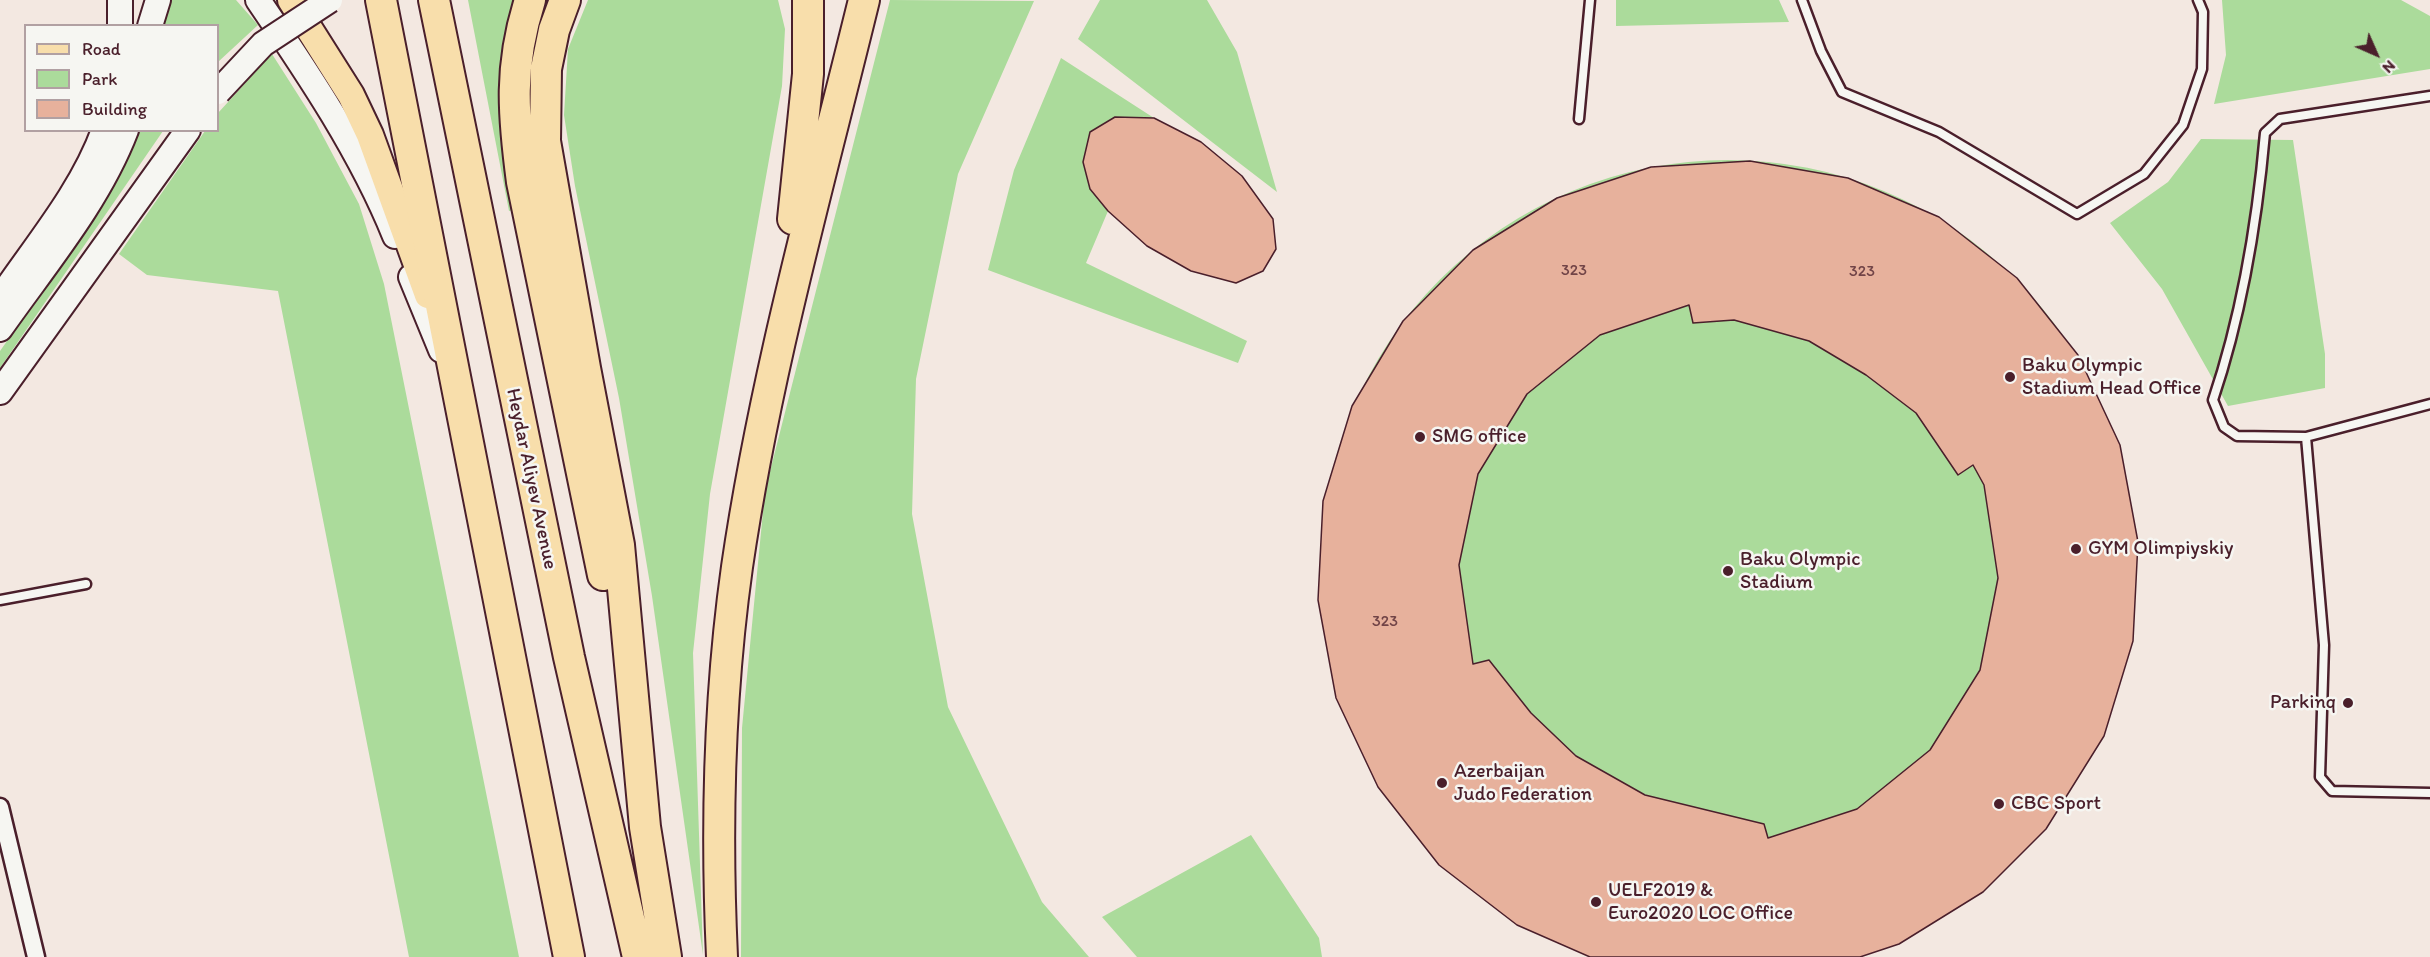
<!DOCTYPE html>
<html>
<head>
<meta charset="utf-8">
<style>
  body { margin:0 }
  #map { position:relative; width:2430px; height:957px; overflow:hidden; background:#f3e8e1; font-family:Itim,sans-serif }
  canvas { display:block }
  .legend { position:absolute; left:24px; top:24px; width:195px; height:108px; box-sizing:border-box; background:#f6f6f2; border:2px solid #b1a0a2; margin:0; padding:8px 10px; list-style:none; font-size:18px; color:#4a1f2b }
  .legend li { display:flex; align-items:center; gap:12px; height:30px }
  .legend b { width:30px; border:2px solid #b1a0a2 }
  .north { position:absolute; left:2346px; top:24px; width:60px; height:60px; -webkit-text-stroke:4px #f6f6f2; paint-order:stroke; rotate:135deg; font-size:16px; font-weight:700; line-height:24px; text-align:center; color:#4a1f2b }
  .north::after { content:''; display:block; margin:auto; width:21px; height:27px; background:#4a1f2b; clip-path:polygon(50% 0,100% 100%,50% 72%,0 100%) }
</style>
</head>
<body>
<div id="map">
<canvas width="2430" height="957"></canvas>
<ul class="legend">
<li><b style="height:8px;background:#f8deab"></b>Road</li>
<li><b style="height:16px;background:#abdb9b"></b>Park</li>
<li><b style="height:16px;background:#e7b19c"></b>Building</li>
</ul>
<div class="north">N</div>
</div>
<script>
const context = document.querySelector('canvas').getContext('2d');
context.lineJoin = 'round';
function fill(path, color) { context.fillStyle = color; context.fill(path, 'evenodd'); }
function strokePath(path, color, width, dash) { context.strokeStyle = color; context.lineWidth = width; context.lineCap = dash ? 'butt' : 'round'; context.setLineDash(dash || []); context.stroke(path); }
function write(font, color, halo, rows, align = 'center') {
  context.font = font + ' Itim,sans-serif'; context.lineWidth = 5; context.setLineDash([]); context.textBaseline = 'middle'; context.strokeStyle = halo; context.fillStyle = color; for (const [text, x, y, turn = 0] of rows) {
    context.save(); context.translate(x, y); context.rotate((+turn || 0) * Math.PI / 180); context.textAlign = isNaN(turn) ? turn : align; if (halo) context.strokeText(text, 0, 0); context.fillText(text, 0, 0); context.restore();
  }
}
const green = new Path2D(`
  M169 0H236L258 25 218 62V26H163Z
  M468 0H517C489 75 499 134 513 210L509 211Z
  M588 0H778L785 29 782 86 710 494 693 653 703 955 652 596 619 398 575 186 564 115 568 49Z
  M890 0 1034 1 958 174 916 379 912 514 948 707 1042 902 1089 957H741L742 728 765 491Z
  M1100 0H1207L1237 52 1277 192 1078 39Z
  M1616 0H1779L1789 22 1616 26Z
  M2222 0H2401L2430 16V69L2214 104 2226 55Z
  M272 54 316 123 359 204 384 284 519 957H409L278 291 147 275 119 254 205 131 218 130V113Z
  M1061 58 1154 118 1115 117 1090 132C1081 171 1083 179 1108 211L1086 263 1247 341 1238 363 988 270 1014 170Z
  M137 131H163L0 368V351L107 199 123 170Z
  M2201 139 2293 140 2325 354V388L2228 406 2162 289 2110 223 2168 182Z
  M1321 567a407 407 0 1 1 814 0a407 407 0 1 1-814 0Z
  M1251 835 1319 938 1322 957H1137L1102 917Z`);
const building = new Path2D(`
  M1115 117 1154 118 1201 142 1242 176 1273 219 1276 249 1263 271 1236 283 1191 271 1147 246 1108 211 1090 189 1083 162 1090 132Z
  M1750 161 1848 178 1939 217 2017 278 2078 355 2120 445 2138 542 2133 641 2104 736 2046 829 1983 892 1899 944 1860 957H1590L1517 925 1439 865 1378 787 1336 698 1318 600 1323 501 1352 406 1403 321 1473 250 1557 198 1651 167ZM1689 305 1693 323 1734 320 1809 341 1866 375 1916 413 1958 475 1973 465 1984 485 1998 578 1980 670 1930 750 1857 809 1768 838 1764 824 1645 795 1576 756 1531 713 1489 660 1473 664 1459 565 1478 474 1527 394 1600 335Z`);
const service = new Path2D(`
  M1802 0 1821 51 1842 92 1939 132 2077 214 2144 174 2183 125 2202 69 2203 12 2198 0
  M2430 96 2280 119 2265 133C2257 224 2242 314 2213 400L2224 427 2237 436 2306 437 2430 404
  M1579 119 1590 0
  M2306 437 2324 645 2320 777 2332 791 2430 793
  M0 600 86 584`);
const minor = new Path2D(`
  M0 807 36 957`);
const secondary = new Path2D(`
  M120 0V26
  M258 0C309 75 361 152 395 236
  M150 26 158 0
  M411 277 441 350
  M0 298C36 245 82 191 104 130
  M0 329C44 266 98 203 126 130
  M0 392 188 130`);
const primary = new Path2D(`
  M291 0 351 95 370 135 428 295`);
const motorway = new Path2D(`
  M381 0 569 957
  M434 0 569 657 638 957
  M530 0C509 66 513 114 522 182L603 575
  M565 0 554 30 546 69 545 141 585 368 619 545 645 827 666 957
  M793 219 808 74V0
  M722 957C716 828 719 695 737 567 765 375 818 188 864 0`);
const secondaryBridge = new Path2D(`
  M218 92 263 44 330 0`);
const markers = [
  [2010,377,6,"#4a1f2b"],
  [1420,437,6,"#4a1f2b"],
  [2076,549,6,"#4a1f2b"],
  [1728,571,6,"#4a1f2b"],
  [2348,703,6,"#4a1f2b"],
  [1442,783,6,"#4a1f2b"],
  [1999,804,6,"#4a1f2b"],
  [1596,902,6,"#4a1f2b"]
];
const numberNames = [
  ["323",1574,271],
  ["323",1862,272],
  ["323",1385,622]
];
const poiNames = [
  ["Baku Olympic",2022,366],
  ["Stadium Head Office",2022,389],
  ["SMG office",1432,437],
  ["GYM Olimpiyskiy",2088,549],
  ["Baku Olympic",1740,560],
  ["Stadium",1740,583],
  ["Parkinq",2336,703,"right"],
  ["Azerbaijan",1454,772],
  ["Judo Federation",1454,795],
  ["CBC Sport",2011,804],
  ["UELF2019 &",1608,891],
  ["Euro2020 LOC Office",1608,914]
];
const streetNames = [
  ["Heydar Aliyev Avenue",531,479,78]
];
fill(green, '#abdb9b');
fill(building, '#e7b19c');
strokePath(building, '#4a1f2b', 1.5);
strokePath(service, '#4a1f2b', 13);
strokePath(minor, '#4a1f2b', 21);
strokePath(secondary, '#4a1f2b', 28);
strokePath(primary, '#4a1f2b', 30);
strokePath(motorway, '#4a1f2b', 34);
strokePath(service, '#f6f6f2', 8);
strokePath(minor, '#f6f6f2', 16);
strokePath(secondary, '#f6f6f2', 24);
strokePath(primary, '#f8deab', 26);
strokePath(motorway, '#f8deab', 30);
strokePath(secondaryBridge, '#4a1f2b', 28, []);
strokePath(secondaryBridge, '#f6f6f2', 24);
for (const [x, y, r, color] of markers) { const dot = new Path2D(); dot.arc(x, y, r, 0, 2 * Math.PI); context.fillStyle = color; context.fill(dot); strokePath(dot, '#f6f6f2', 2); }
write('16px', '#714447', null, numberNames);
write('20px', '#4a1f2b', '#f6f6f2', poiNames, 'left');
write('20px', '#4a1f2b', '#f6f6f2', streetNames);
</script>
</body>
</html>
